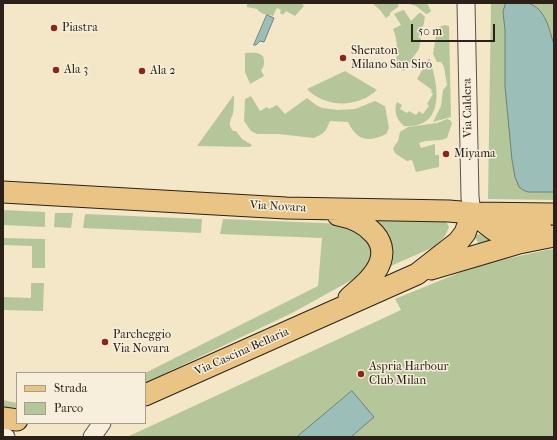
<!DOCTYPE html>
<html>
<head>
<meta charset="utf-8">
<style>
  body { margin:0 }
  #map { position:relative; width:557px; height:440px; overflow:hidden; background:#f3e7c8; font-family:"IM FELL French Canon",serif }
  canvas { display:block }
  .frame { position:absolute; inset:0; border:4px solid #2c2118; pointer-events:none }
  .legend { position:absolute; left:16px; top:372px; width:130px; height:52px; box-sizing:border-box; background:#f7efdb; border:1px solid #a69d8d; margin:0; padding:5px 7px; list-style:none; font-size:12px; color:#2c2118 }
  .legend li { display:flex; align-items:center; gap:8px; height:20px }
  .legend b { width:20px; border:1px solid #a69d8d }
  .scale { position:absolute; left:411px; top:24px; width:84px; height:18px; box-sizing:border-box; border:2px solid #2c2118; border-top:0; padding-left:5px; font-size:12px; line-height:14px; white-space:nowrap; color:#2c2118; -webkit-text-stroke:3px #f7efdb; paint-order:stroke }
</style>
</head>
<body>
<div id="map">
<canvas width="557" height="440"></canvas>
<div class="frame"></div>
<ul class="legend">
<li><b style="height:5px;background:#eac484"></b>Strada</li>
<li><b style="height:11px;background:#b5c79a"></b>Parco</li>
</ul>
<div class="scale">50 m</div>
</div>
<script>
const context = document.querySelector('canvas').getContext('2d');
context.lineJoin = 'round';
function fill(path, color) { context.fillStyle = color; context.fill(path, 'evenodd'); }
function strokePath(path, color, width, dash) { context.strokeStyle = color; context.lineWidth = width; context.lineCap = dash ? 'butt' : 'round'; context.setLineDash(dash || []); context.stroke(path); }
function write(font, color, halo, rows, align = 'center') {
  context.font = font + ' "IM FELL French Canon",serif'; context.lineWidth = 3; context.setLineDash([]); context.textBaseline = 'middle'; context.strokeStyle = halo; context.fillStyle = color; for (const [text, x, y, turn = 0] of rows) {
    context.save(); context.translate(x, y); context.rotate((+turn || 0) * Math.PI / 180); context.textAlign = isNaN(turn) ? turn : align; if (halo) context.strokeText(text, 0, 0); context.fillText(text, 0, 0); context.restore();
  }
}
const green = new Path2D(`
  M247 3H301L304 6 295 16 286 11 283 15 280 13 281 10 277 8 273 16C267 14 261 15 257 9L247 7Z
  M372 3H397L399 6 390 13V15L386 18 380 10Z
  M406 3H427L431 11 429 13 426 14 416 6Z
  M491 3H554V200L488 199Z
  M403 10H404L411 21 419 13H421L425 17 419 49 404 71 395 66C398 53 398 41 393 29L401 25 394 14Z
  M444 25 449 26 451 117 433 122 441 106 443 90 447 85 444 67 441 62H437L433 54 436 35 438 28Z
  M245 53C253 53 264 51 264 61 264 65 264 67 261 70L264 76 250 84 245 72Z
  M429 58C439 85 446 129 404 126 397 120 393 111 397 102L402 105 400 109 407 113 409 111 416 115 419 111 423 114 429 106 427 104 433 94 431 92 432 90 417 79Z
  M345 71 377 90C358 108 325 108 307 89Z
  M233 96H234C234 101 234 107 233 113 231 120 227 124 233 131H236L242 139 252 145 250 147 197 146Z
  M251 96 260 111 267 107 269 109 277 105 285 114 307 98 316 105 322 108 338 110 355 109 375 101 385 106 389 128 386 134C367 144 356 139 348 122L330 121 326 130 322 134 314 138 278 134H257L251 131 244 121 245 99Z
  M447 119 450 120 452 123 447 138C438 142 429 139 419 143L421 148 435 144V155H439V167L416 172 412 160 407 161 396 154 393 149 395 145 398 141 400 132 408 127 437 123Z
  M3 210 45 212V227L3 225Z
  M55 213H73L71 228 54 227Z
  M85 214 202 219 201 233 83 228Z
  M365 216 442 219 447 223 449 227 445 236 434 247 377 272Z
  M223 219 347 224 373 244 372 262 359 276 292 313 145 383V373L318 286 322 238 220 234Z
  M473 234 506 236 481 248Z
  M3 238 45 239V268H32V246L3 245Z
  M554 249V437H127L401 310 395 299 461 272 488 263 546 250Z
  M31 283H44L43 311 3 310V297L31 298Z
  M3 400 17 403V412L3 410Z`);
const water = new Path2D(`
  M506 3C513 3 522 1 528 3 546 9 549 29 554 45V192H528L523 190 519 187 515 177 512 160 505 86V30L503 12Z
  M267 15 274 18 264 42 260 41 256 45H254Z
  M352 391 374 417 351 437H297Z`);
const minor = new Path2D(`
  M466 3 470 197 472 213
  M3 435 6 437
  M92 437 102 423`);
const major = new Path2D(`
  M3 192 286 208 449 211 472 213 554 214
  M472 213 494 230 541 229
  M338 215C365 220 396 242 375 272 369 282 358 290 349 298
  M431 269 519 243 554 236
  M145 395 417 274 458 242 465 233 472 213
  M3 418 17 420`);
const markers = [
  [54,28,4,"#8f2418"],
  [343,58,4,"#8f2418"],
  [56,70,4,"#8f2418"],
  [142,71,4,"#8f2418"],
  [446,154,4,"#8f2418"],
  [105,342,4,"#8f2418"],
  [361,374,4,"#8f2418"]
];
const poiNames = [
  ["Piastra",62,28],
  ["Sheraton",351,51],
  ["Milano San Siro",351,65],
  ["Ala 3",64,70],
  ["Ala 2",150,71],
  ["Miyama",454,154],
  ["Parcheggio",113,335],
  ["Via Novara",113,349],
  ["Aspria Harbour",369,367],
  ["Club Milan",369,381]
];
const streetNames = [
  ["Via Caldera",468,108,-91],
  ["Via Novara",278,207,3],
  ["Via Cascina Bellaria",242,352,-24]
];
fill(green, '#b5c79a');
fill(water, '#9bbfb8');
strokePath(water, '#6f8078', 1);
strokePath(minor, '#5e5244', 19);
strokePath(major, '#2c2118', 23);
strokePath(minor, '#f7efdb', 17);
strokePath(major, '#eac484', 21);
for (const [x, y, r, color] of markers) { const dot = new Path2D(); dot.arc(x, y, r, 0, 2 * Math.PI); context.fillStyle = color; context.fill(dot); strokePath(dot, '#f7efdb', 1.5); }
write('12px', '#2c2118', '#f7efdb', poiNames, 'left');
write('12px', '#2c2118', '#f7efdb', streetNames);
</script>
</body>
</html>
